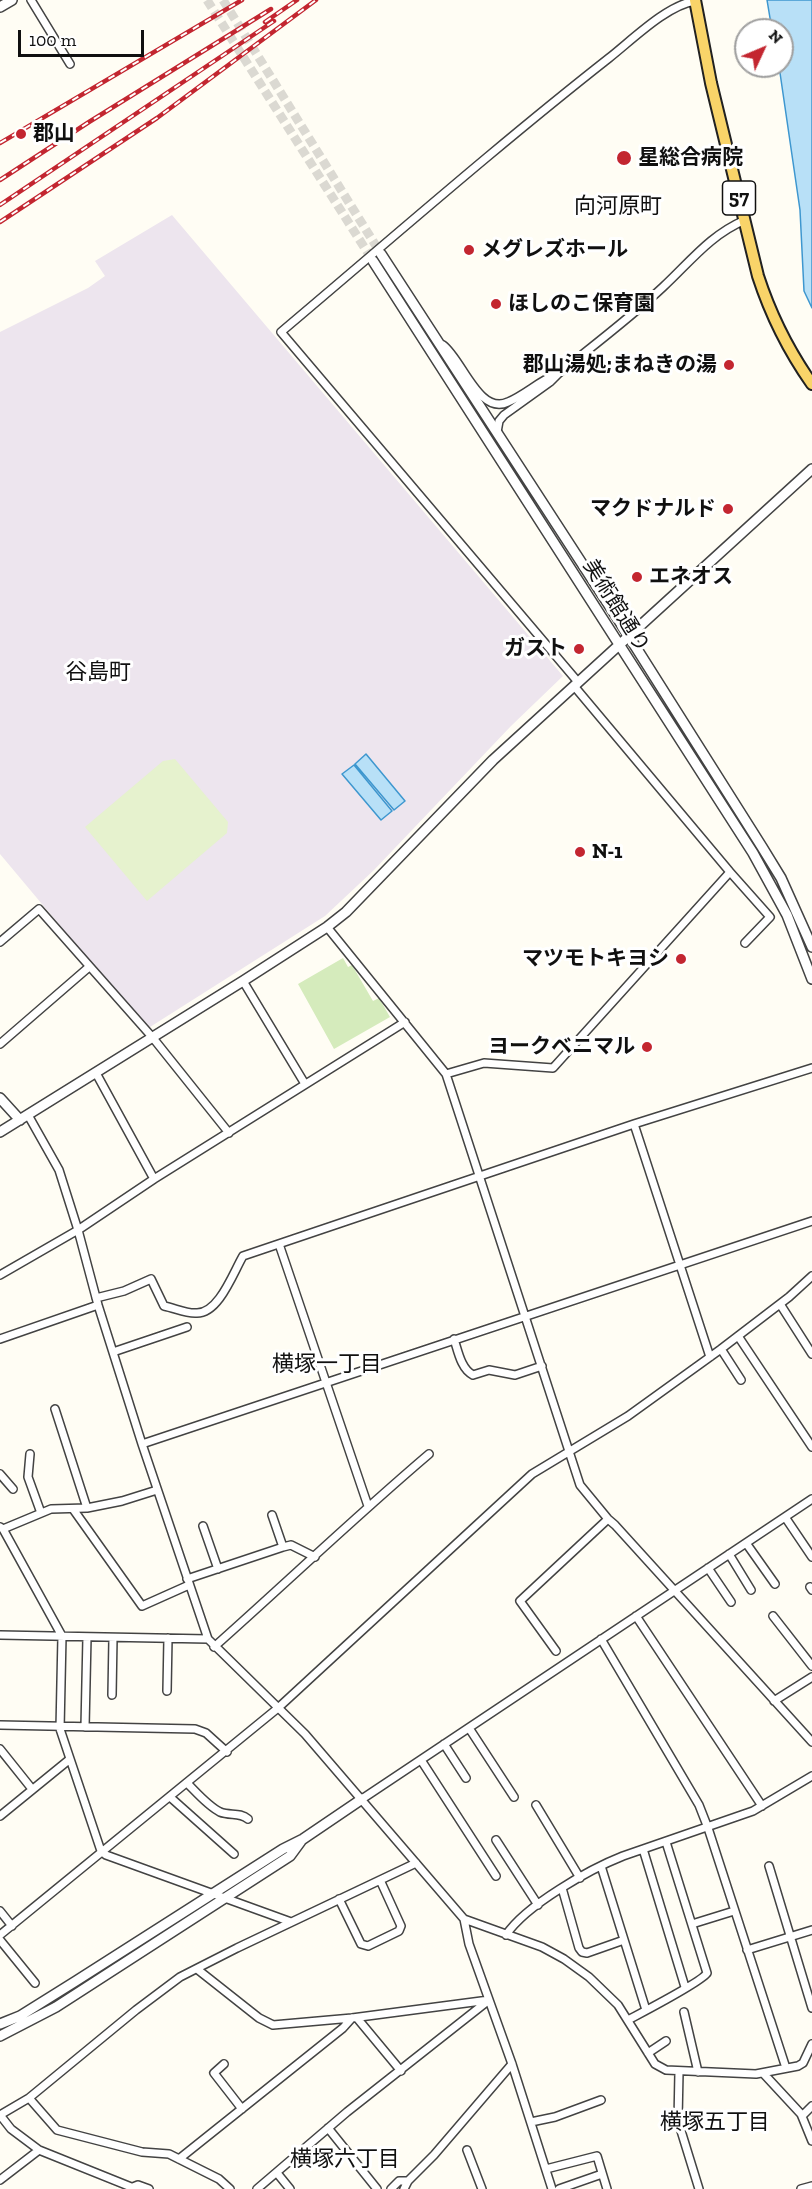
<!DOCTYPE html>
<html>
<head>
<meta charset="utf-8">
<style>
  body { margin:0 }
  #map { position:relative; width:812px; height:2189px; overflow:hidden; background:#fffdf4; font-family:"Zilla Slab",serif }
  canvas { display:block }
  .north { position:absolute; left:734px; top:18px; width:60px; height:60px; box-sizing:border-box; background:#fff; border:2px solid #9f9f9f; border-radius:50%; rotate:46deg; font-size:16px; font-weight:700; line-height:24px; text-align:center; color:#101010 }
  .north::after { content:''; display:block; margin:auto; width:21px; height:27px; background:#c32630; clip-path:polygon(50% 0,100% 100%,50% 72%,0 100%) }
  .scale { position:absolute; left:18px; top:30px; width:126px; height:27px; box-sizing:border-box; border:3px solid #101010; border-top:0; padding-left:8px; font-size:18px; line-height:21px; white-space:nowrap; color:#101010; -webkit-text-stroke:4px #fff; paint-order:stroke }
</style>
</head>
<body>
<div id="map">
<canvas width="812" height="2189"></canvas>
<div class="north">N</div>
<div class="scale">100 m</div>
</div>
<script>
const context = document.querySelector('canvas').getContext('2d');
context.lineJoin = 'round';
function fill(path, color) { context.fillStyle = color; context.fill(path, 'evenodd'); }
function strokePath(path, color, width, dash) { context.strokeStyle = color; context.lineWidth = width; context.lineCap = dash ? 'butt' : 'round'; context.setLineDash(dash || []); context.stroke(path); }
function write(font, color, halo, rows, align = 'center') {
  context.font = font + ' "Zilla Slab","Noto Sans JP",serif'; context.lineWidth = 6; context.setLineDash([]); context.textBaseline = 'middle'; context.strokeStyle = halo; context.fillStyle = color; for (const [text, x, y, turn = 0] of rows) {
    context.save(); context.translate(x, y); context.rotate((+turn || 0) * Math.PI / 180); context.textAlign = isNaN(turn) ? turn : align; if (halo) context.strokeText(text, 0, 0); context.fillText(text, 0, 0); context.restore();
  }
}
const industrial = new Path2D(`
  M172 215 563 676 511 726 374 870 325 916 150 1027 88 959 0 854V332L88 288 105 276 95 261Z`);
const green = new Path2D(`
  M343 958 348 967 352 965 373 1001 379 998 390 1017 334 1049 298 984Z`);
const pitch = new Path2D(`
  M175 759 228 822 227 833 147 901 85 827 163 761Z`);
const water = new Path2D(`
  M767 0H812V308L804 291 800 210 779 66H782V30H772Z
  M366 754 405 801 394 810 355 764Z
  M354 765 392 811 381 820 342 774Z`);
const tertiaryTunnel = new Path2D(`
  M207 0 373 261
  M223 0 381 254`);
const minor = new Path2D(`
  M31 0 70 64
  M443 345C462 359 479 416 508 402 525 395 539 381 557 374
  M497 432 499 421 504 415 550 382 559 373C594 345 630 318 663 287 690 262 710 235 745 220
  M578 682 281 332C390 240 497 146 609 58 632 40 667 5 695 1
  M574 686 730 872 770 917 745 943
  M327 927 446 1074 580 1485 608 1519 615 1525 812 1742
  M0 942 39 909 153 1038 229 1133
  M243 981 305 1084
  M0 1044 89 967
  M96 1073 154 1179
  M446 1074 484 1063 553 1068 730 872
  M28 1115 59 1170 78 1230 98 1305 142 1444 208 1639 305 1734 464 1919 542 1947 564 1959 589 1977 618 2005 655 2064 666 2070 756 2074 798 2066 803 2063 812 2044
  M634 1124 710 1357
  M279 1244 368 1506
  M0 1275 78 1230 154 1179 405 1022
  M96 1298 124 1291 151 1279 164 1306C175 1308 186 1314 197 1313 219 1313 233 1273 243 1256L634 1124 812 1068
  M780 1304 812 1354
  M738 1336 812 1447
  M0 1339 98 1305
  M454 1339C458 1351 461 1369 473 1375L489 1370 515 1375 542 1366
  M721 1349 741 1380
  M113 1352 187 1327
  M55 1409 87 1508
  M142 1444 812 1221
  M30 1454 28 1477 41 1513
  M0 1474 13 1489
  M73 1509 142 1606 189 1585
  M785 1517 812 1557
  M203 1526 218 1569
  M0 1527 3 1529 62 1636 60 1729 101 1851 106 1855 291 1922
  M3 1529 51 1509 87 1508 122 1501 157 1490
  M746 1543 775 1584
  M283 1547 291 1545 315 1557
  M729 1554 751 1590
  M708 1568 731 1602
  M187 1579 283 1547 272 1515
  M810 1587 812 1590
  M636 1616 762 1806
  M773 1616 812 1666
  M0 1635 208 1639
  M601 1639 699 1805 708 1828 786 2068
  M214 1647C286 1583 356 1516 429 1454
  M556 1651 520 1601 608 1519
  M167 1691 168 1638
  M112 1695 113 1638
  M774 1701 812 1677
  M0 1725 195 1729 206 1733 227 1752
  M85 1727 87 1637
  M469 1728 514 1797
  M444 1744 466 1778
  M0 1749 32 1789
  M421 1760 496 1876
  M187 1783C197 1793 208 1806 220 1812 230 1816 240 1812 248 1819
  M170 1797 234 1854
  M362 1799 812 1499
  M536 1805 580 1878
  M0 1816 70 1759
  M496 1840 538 1905
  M643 1849 685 1987
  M601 1866 646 2010
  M769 1866 812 2008
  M562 1888 579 1948 582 1952 587 1953 624 1940
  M339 1899 361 1944 368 1946 399 1931 401 1926 380 1880
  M0 1911 12 1926
  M464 1919 469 1944 512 2064 552 2189
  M692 1924 734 1911
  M0 1935 278 1708 532 1474 628 1416 721 1349 789 1297 812 1276
  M506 1935C526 1905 590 1869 623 1856L753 1811 812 1776
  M0 1940 35 1983
  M747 1950 812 1930
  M197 1969 259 2018 273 2025 352 2018 489 2000
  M684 2012 698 2072
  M357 2018 401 2071
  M628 2020C641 2013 703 1981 707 1973L666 1842
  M648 2053 666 2041
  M224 2064 214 2073 242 2109
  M679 2072 678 2121 699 2189
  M763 2073 801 2114 812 2141
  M29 2098 57 2130 142 2152 169 2154 219 2179 230 2189
  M0 2115 29 2098 136 2010 180 1977 237 1948 416 1863
  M0 2115 11 2129 39 2150 136 2189
  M802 2116 812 2106
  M531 2122 555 2117 601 2100
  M328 2128 377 2189
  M467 2150 482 2189
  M179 2159 343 2028 352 2018
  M546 2169 597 2156 607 2189
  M277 2173 290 2189
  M0 2180 39 2150
  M133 2187 138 2185 149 2189
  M257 2189 347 2112 489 2000
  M391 2189 399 2181H408
  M404 2189 408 2181 434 2155 512 2064
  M559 2189 602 2174
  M801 2189 812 2186`);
const tertiary = new Path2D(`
  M0 7 12 0
  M381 254 618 619 762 847 781 878 812 947
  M373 261 753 853 787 915 812 979
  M0 1098 20 1120
  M0 1132 243 981 327 927 346 912 493 760 812 469
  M0 2024 20 2016 76 1981 283 1849 303 1839 362 1799
  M0 2036 56 2007 290 1856 301 1841`);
const primary = new Path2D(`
  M695 0 711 83 758 276C771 316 788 350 812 384`);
const rail = new Path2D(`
  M265 22 297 0
  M0 143 242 0
  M0 180 89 122 271 9
  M0 205 274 21
  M0 222 157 118 316 0`);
const markers = [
  [21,134,6,"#c32630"],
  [624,158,8,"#c32630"],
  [469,250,6,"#c32630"],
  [496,304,6,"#c32630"],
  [729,365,6,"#c32630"],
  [728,509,6,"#c32630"],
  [637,577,6,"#c32630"],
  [579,649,6,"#c32630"],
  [580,852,6,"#c32630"],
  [681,959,6,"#c32630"],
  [647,1047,6,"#c32630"]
];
const shields = [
  [739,198,33]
];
const shieldNames = [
  ["57",739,198]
];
const poiNames = [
  ["郡山",33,134],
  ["星総合病院",638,158],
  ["メグレズホール",481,250],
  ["ほしのこ保育園",508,304],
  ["郡山湯処;まねきの湯",717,365,"right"],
  ["マクドナルド",716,509,"right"],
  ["エネオス",649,577],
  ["ガスト",567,649,"right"],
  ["N-1",592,852],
  ["マツモトキヨシ",669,959,"right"],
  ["ヨークベニマル",635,1047,"right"]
];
const streetNames = [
  ["美術館通り",616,606,58]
];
const neighbourhoodNames = [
  ["向河原町",618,207],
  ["谷島町",98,673],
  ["横塚一丁目",327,1365],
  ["横塚五丁目",715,2123],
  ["横塚六丁目",345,2160]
];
fill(industrial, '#ede5ee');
fill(green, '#d5ebbc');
fill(pitch, '#e6f2ce');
fill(water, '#b8e0f7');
strokePath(water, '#3e97cf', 1.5);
strokePath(tertiaryTunnel, '#dbd9d2', 9, [9, 4.5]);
strokePath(minor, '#434343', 10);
strokePath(tertiary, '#434343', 12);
strokePath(primary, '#212121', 14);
strokePath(minor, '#fff', 7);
strokePath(tertiary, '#fff', 9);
strokePath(primary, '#f9d469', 10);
strokePath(rail, '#c32630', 4.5);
strokePath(rail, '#fff', 2, [7]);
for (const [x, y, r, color] of markers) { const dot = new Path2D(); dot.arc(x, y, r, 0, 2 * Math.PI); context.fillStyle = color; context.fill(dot); strokePath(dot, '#fff', 2); }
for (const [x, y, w] of shields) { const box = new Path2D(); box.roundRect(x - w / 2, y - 17, w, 34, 4.5); context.fillStyle = '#fff'; context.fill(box); strokePath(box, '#101010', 1.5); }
write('bold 20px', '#101010', null, shieldNames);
write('bold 21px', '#101010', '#fff', poiNames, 'left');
write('21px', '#101010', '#fff', streetNames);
write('22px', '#101010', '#fff', neighbourhoodNames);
</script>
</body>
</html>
